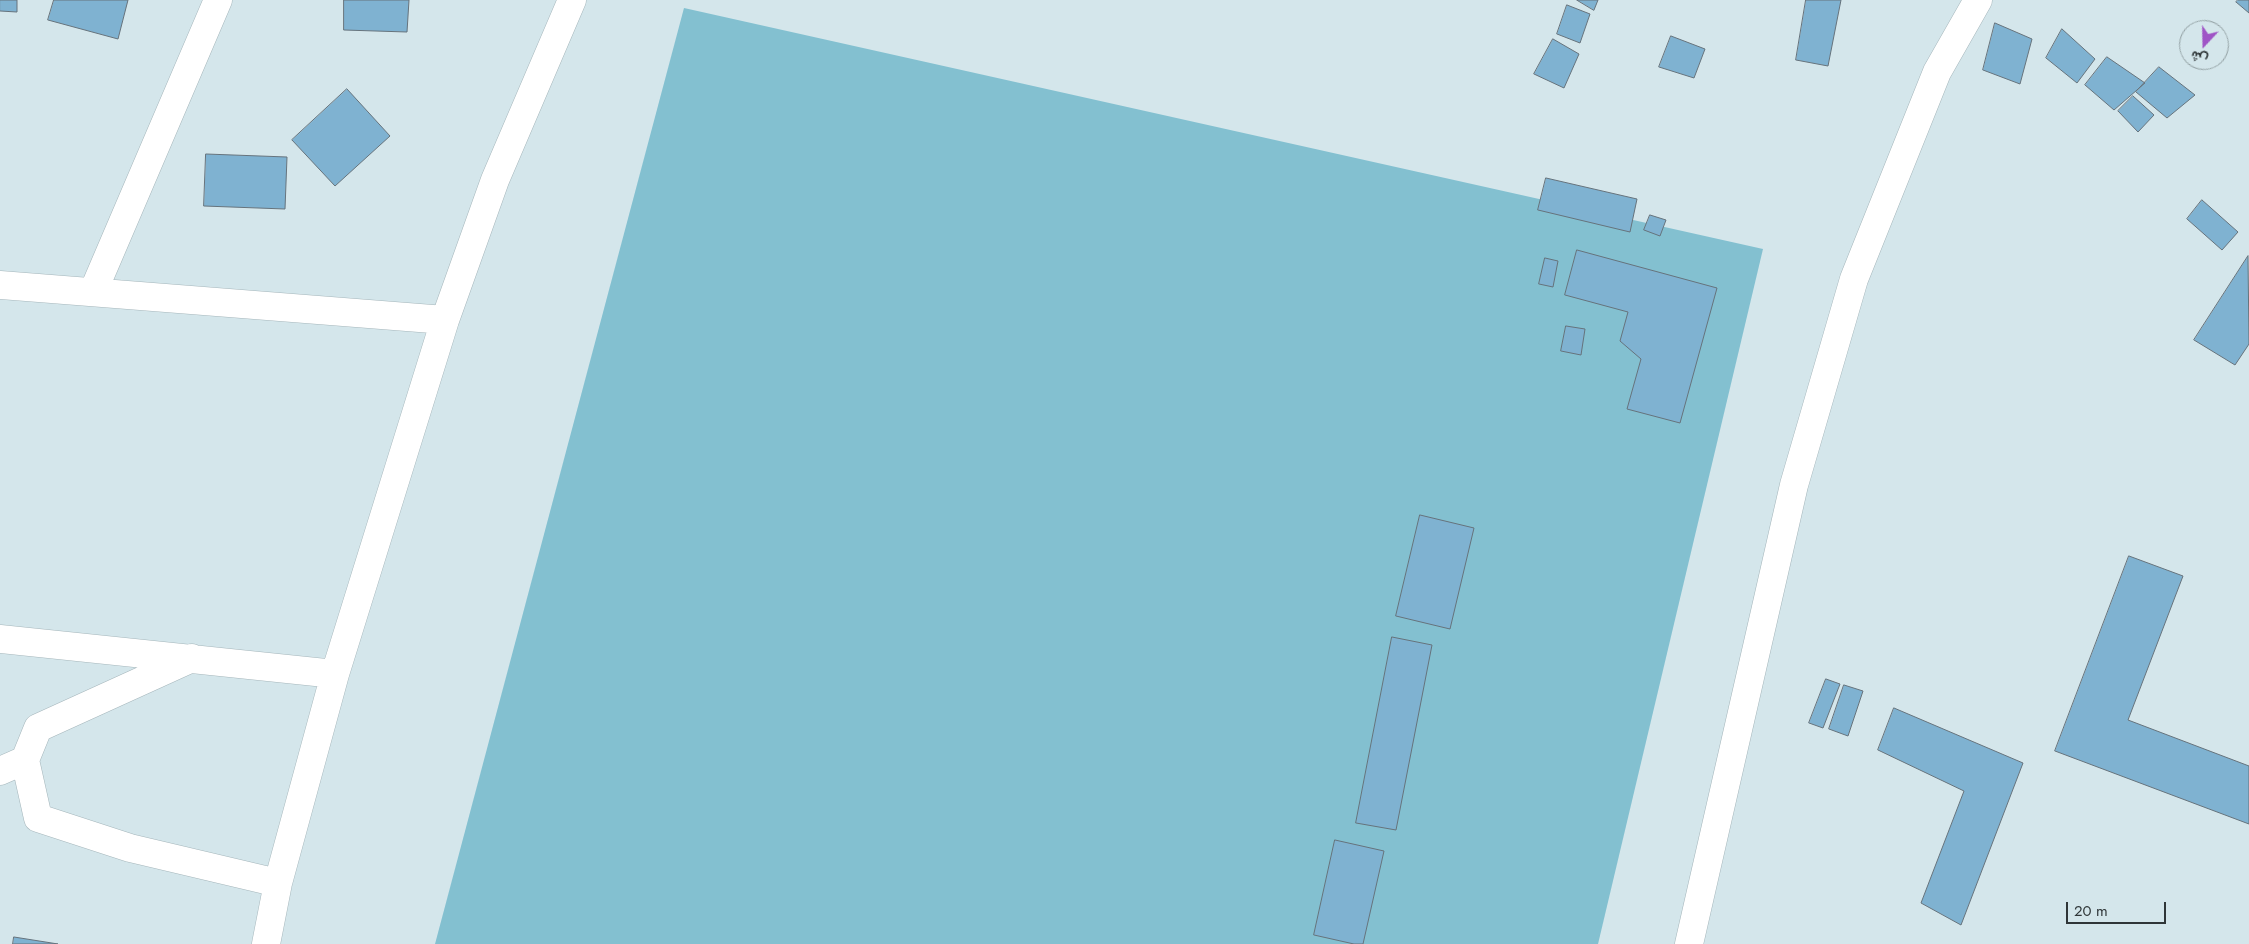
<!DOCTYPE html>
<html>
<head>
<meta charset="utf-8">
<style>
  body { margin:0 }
  #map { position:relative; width:2249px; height:944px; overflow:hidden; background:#d4e6eb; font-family:Jost,Vazirmatn,sans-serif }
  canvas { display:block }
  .north { position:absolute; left:2179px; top:20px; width:50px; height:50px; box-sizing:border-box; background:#d4e6eb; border:1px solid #92a0a3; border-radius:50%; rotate:201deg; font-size:14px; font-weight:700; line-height:20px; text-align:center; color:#2f3638 }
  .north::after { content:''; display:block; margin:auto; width:18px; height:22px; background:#9f54c6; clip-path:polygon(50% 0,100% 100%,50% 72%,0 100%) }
  .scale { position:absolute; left:2066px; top:902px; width:100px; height:22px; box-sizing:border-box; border:2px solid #2f3638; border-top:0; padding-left:6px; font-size:15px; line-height:18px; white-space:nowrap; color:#2f3638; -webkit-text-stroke:4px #d4e6eb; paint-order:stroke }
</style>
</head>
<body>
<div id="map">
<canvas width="2249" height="944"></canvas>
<div class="north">ش</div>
<div class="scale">20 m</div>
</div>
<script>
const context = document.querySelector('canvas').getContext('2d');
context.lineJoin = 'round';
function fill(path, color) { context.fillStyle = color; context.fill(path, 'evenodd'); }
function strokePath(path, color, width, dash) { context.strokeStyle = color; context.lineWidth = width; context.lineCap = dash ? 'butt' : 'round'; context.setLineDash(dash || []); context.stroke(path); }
const green = new Path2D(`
  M684 8 1763 249 1598 944H435Z`);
const building = new Path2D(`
  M0 0H17V12L0 11Z
  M54 0H128L118 39 48 20Z
  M344 0H409L407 32 344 30Z
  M1577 0H1598L1594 10Z
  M1806 0H1841L1828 66 1796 60Z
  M2238 0H2249V13L2236 2Z
  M1567 5 1590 14 1580 43 1557 34Z
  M1995 23 2032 39 2020 84 1983 70Z
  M2062 29 2095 59 2077 83 2046 58Z
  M1671 36 1705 49 1694 78 1659 67Z
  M1553 39 1579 54 1564 88 1534 74Z
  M2107 57 2145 83 2114 110 2085 85Z
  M2159 67 2195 95 2167 118 2136 92Z
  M347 89 390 136 335 186 292 140Z
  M2133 96 2154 115 2138 132 2118 111Z
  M206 154 287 157 285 209 204 206Z
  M1546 178 1637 199 1630 232 1538 210Z
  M2202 200 2238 232 2222 250 2187 219Z
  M1650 215 1666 220 1660 236 1644 230Z
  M1577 250 1717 288 1680 423 1627 409 1641 359 1620 341 1628 312 1565 295Z
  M2248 256 2249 344 2235 365 2194 340Z
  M1545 258 1558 261 1553 287 1539 284Z
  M1566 326 1585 329 1581 355 1561 351Z
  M1420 515 1474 528 1450 629 1396 616Z
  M2129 556 2183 576 2128 720 2249 766V824L2055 751Z
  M1392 637 1432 645 1396 830 1356 823Z
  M1826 679 1840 684 1823 728 1809 723Z
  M1844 685 1863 691 1848 736 1829 729Z
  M1894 708 2023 763 1961 925 1921 903 1964 791 1878 750Z
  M1335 840 1384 851 1363 944H1354L1314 935Z
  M14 937 58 944H13Z`);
const minor = new Path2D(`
  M0 285 445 320
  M93 292 218 0
  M0 639 335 674
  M192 658 38 728 25 760 38 818 130 848 278 883
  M0 771 25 760
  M266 944 278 883 335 674 445 320 495 180 572 0
  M1689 944 1794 485 1854 279 1937 72 1978 0`);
fill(green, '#83c0d0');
fill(building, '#7fb2d1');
strokePath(building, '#66737c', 1);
strokePath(minor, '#a5b6bb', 29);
strokePath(minor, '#fff', 28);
</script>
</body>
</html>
